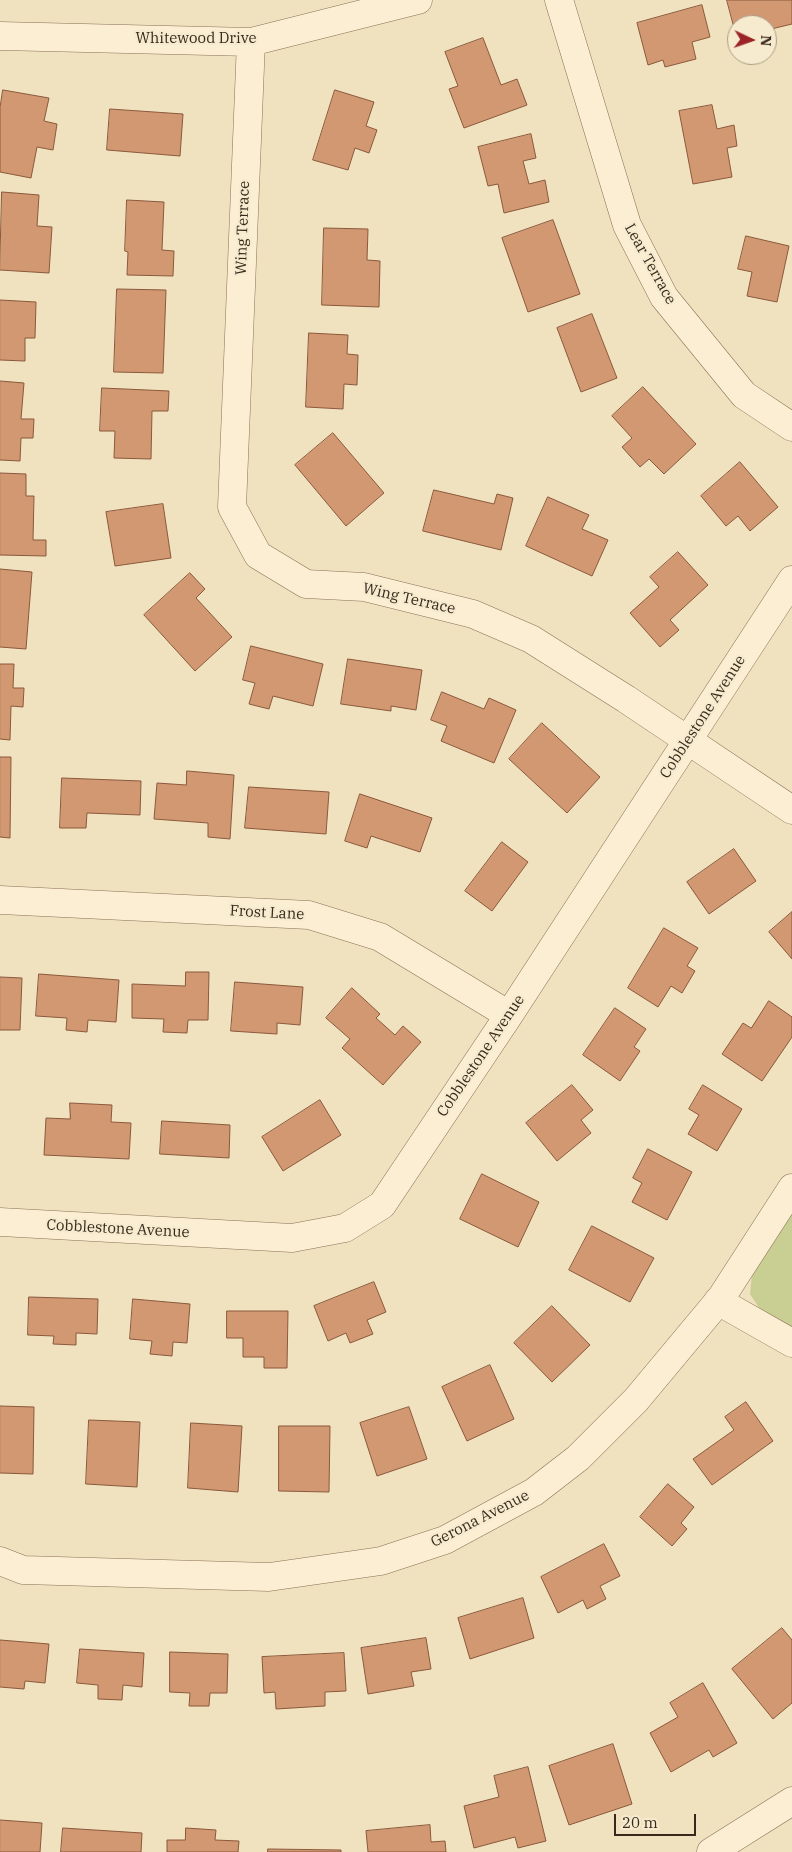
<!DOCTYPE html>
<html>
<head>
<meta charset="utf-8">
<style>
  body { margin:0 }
  #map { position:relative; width:792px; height:1852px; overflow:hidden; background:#f0e1bf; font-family:"IBM Plex Serif",serif }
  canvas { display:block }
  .north { position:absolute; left:727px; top:15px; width:50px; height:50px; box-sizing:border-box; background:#f7ebcf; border:1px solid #ab9d87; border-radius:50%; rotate:93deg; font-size:14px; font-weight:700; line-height:20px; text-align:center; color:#38291c }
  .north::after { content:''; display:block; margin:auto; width:18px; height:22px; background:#9c2326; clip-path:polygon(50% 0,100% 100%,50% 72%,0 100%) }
  .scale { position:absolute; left:614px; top:1814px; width:82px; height:22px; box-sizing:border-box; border:2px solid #38291c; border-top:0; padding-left:6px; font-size:15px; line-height:18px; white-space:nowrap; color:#38291c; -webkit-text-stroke:4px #f7ebcf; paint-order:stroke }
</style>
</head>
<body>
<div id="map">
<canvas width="792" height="1852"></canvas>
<div class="north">N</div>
<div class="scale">20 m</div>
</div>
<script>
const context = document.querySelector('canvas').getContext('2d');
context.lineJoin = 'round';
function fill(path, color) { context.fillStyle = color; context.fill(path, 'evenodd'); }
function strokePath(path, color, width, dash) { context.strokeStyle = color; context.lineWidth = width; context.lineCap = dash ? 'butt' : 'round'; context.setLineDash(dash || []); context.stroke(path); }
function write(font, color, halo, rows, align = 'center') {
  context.font = font + ' "IBM Plex Serif",serif'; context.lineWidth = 4.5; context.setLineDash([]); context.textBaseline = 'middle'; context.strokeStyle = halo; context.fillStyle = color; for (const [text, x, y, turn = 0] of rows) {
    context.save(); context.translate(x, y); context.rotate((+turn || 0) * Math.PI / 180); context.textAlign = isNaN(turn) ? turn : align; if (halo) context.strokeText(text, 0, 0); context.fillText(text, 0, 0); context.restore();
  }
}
const green = new Path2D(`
  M792 1209V1334L771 1326 750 1294 752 1274Z`);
const building = new Path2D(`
  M727 0H792V24L767 30V25H737V39Z
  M702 5 710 37 692 42 696 59 665 67 663 60 648 65 637 23Z
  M483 38 501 85 517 79 527 105 464 128 449 89 458 86 445 52Z
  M3 90 49 98 44 121 57 124 53 150 37 147 31 178 0 172V108Z
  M335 90 374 102 366 126 377 130 369 153 355 148 348 170 313 160Z
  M712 105 717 129 734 125 737 146 727 148 732 177 693 184 679 111Z
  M110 109 183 114 180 156 107 150Z
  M531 134 536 158 523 161 529 184 545 180 549 202 504 213 498 184 488 186 478 147Z
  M2 192 39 195 37 226 52 227 49 273 0 270Z
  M127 200 164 202 162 250 174 251 173 276 127 275 128 252 125 251Z
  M553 220 580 294 528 312 502 238Z
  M324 228 368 229 367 260 380 261 379 307 322 305Z
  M746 236 789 246 777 302 747 296 752 272 738 269Z
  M117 289 166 290 163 373 114 372Z
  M0 300 36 302 35 338H25V361L0 360Z
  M592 314 617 378 581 392 557 328Z
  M309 333 348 335 347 354 358 355 357 385 344 384 343 409 306 407Z
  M0 381 24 383 21 419H34L33 438H21L20 461 0 460Z
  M643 387 696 444 664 474 649 459 640 467 622 447 632 438 612 416Z
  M102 388 169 391 168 411H152L151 459 114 458 115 431H100Z
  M333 433 384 493 346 526 295 465Z
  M740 462 778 507 750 531 738 516 726 526 701 496Z
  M0 473 26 474V496H34L33 540H46V556L0 555Z
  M434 490 494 504 497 494 513 498 501 550 423 531Z
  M548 497 589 515 582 529 608 540 592 576 526 546Z
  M163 504 171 558 115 566 106 512Z
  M678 552 708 585 670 620 679 630 660 647 630 613 659 587 650 577Z
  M0 569 32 572 26 649 0 647Z
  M190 573 205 589 196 598 232 637 195 671 144 615Z
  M251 646 323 664 313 706 273 696 269 709 249 704 255 683 243 680Z
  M348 659 422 670 416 710 391 706V711L341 704Z
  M0 664H14L13 688H24L23 707 11 706 10 740 0 739Z
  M442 692 484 709 489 698 516 710 494 763 441 741 447 726 431 720Z
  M542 723 600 777 567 813 509 759Z
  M0 757H11L10 838 0 837Z
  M187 771 234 775 230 839 208 837V823L154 819 157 783 186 785Z
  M62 778 141 781 140 815 87 813 86 828H60Z
  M249 787 329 792 326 834 245 828Z
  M360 794 432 818 420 852 371 836 367 848 345 841Z
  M502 842 528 862 492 911 465 891Z
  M734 849 756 881 709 914 687 882Z
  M792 912V959L769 932Z
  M664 928 698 948 687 966 695 971 682 993 671 986 658 1007 628 988Z
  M186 972H209L208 1020H188L187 1033 163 1032 164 1019 132 1018V984L185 986Z
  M39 974 119 980 116 1022 88 1020 87 1032 66 1030 67 1018 36 1016Z
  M0 977 22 978 20 1030H0Z
  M235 982 303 987 300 1025 277 1023V1034L231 1031Z
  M352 988 380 1014 376 1018 395 1035 403 1026 421 1042 383 1085 342 1048 350 1039 326 1018Z
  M769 1001 792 1017V1037L762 1081 722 1054 743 1023 751 1028Z
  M615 1008 646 1029 634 1047 640 1051 620 1081 583 1055Z
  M572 1085 593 1110 581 1120 591 1133 557 1161 526 1123Z
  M703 1085 742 1109 717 1151 688 1134 699 1115 689 1109Z
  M320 1100 341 1135 283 1171 262 1137Z
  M70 1103 112 1105 111 1122 131 1123 129 1159 44 1155 46 1118 70 1119Z
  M162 1121 230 1125 229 1158 160 1154Z
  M648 1149 692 1172 667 1220 632 1202 642 1183 633 1178Z
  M482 1174 539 1202 518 1247 460 1219Z
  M592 1226 654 1258 630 1302 569 1270Z
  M374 1282 386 1312 367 1320 373 1334 350 1343 346 1333 328 1341 314 1306Z
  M29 1297 98 1299 97 1334 76 1333V1345L53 1344 54 1336 28 1335Z
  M133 1299 190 1304 187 1343 173 1342 172 1356 150 1354 152 1341 130 1339Z
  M552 1306 590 1345 552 1382 514 1343Z
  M227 1311H288L287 1368H264V1357H243V1338H227Z
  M490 1365 514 1419 467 1441 442 1387Z
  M746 1402 773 1441 712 1485 693 1459 734 1430 725 1417Z
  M0 1406 34 1407 33 1474 0 1473Z
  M409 1407 427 1459 377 1476 360 1423Z
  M89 1420 140 1422 137 1487 86 1484Z
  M191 1423 242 1426 238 1492 188 1488Z
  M279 1426H330L329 1492 279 1491Z
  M668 1484 694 1507 681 1523 687 1529 672 1546 640 1517Z
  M604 1544 620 1576 600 1586 606 1599 587 1609 583 1600 558 1613 541 1577Z
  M523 1598 534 1638 470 1659 458 1618Z
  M782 1628 792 1640V1703L773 1719 732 1669Z
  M426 1638 431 1669 411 1672 414 1686 368 1694 361 1648Z
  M0 1640 49 1644 45 1683 25 1681 24 1689 0 1687Z
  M80 1649 144 1653 142 1687 123 1685 122 1700 98 1699V1685L77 1683Z
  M170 1652 228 1654 227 1693H210L209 1706H189L190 1693 170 1692Z
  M344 1653 346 1691 325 1692V1706L276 1709 275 1692 264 1693 262 1657Z
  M703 1683 737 1743 713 1757 709 1750 671 1772 650 1733 678 1717 670 1703Z
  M613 1744 632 1804 569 1825 549 1766Z
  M528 1767 546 1841 518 1848 515 1837 474 1848 464 1806 499 1797 494 1776Z
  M0 1820 42 1823 40 1852H0Z
  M430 1825 431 1842 445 1841 446 1852H368L366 1831Z
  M63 1828 142 1833 141 1852H61Z
  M186 1828 216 1830 215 1840 239 1841 238 1852H167V1840H185Z
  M268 1849 341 1850V1852H268Z`);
const minor = new Path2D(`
  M559 0 627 225 664 297 744 395 792 427
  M0 36 251 42 418 0
  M251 42 232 507 258 555 306 584 364 587 473 614 531 639 626 699 792 810
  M0 900 309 915 380 937 509 1015
  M0 1222 292 1238 345 1228 382 1205 509 1015 792 580
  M718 1301 792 1343
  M0 1561 23 1570 269 1577 381 1561 445 1540 534 1492 578 1458 636 1400 721 1298 792 1188
  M711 1852 792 1801`);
const streetNames = [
  ["Whitewood Drive",196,39],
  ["Wing Terrace",243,228,-88],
  ["Lear Terrace",650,264,61],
  ["Wing Terrace",409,599,13],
  ["Cobblestone Avenue",703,717,-57],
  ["Frost Lane",267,913,3],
  ["Cobblestone Avenue",481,1056,-56],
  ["Cobblestone Avenue",118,1229,3],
  ["Gerona Avenue",480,1519,-27]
];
fill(green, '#c9cf92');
fill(building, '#d19872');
strokePath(building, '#8a593b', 1);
strokePath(minor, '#8a7156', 29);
strokePath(minor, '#fbeed2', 28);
write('15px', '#38291c', '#f7ebcf', streetNames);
</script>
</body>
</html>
